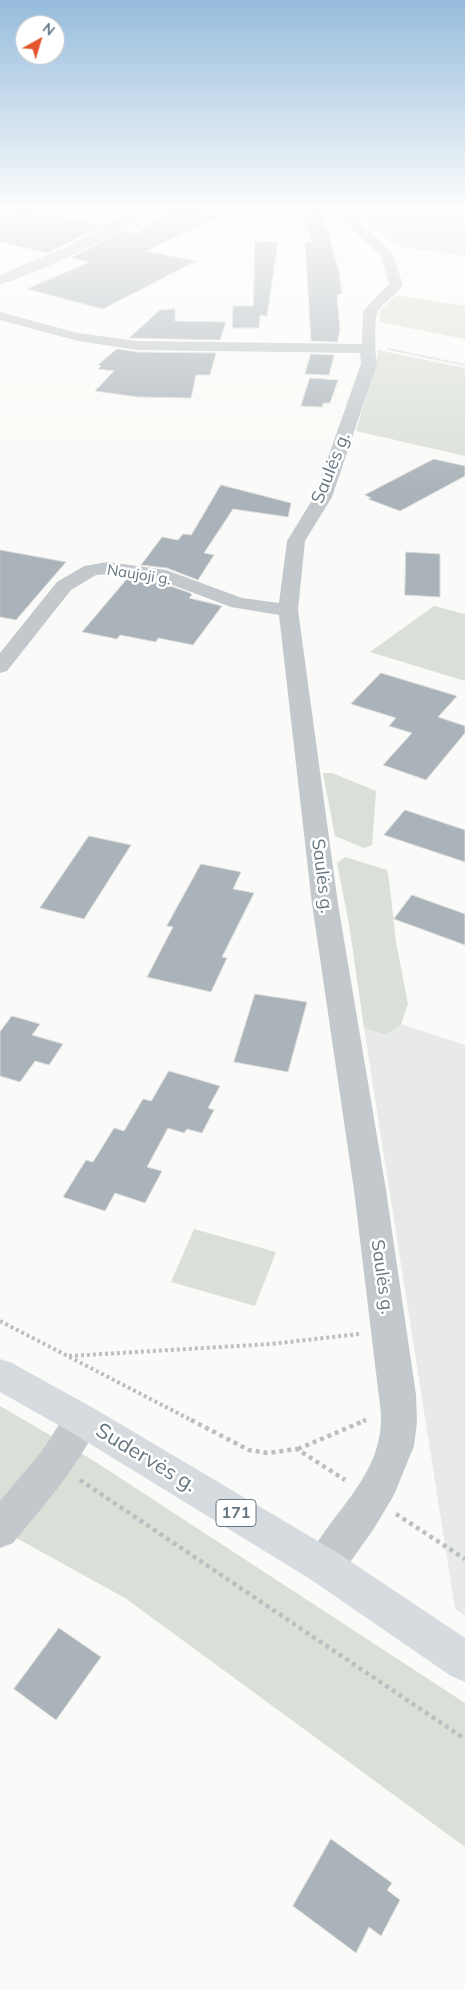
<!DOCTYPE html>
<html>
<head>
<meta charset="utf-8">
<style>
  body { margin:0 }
  #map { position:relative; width:465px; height:1990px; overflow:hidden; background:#fafaf8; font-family:Mulish,sans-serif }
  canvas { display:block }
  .north { position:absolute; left:15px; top:15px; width:50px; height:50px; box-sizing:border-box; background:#fff; border:1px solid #c1c8cd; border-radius:50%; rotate:39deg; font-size:14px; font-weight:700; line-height:20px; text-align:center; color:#657683 }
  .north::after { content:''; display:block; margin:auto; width:18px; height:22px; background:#e4572e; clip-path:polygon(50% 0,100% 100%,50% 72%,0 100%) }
</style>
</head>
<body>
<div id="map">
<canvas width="465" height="1990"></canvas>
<div class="north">N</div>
</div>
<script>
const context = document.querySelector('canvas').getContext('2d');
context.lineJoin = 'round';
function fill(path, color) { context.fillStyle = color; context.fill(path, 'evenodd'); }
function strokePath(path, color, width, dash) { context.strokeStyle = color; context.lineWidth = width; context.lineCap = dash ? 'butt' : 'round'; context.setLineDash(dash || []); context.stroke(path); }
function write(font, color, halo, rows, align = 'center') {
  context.font = font + ' Mulish,sans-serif'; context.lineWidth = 5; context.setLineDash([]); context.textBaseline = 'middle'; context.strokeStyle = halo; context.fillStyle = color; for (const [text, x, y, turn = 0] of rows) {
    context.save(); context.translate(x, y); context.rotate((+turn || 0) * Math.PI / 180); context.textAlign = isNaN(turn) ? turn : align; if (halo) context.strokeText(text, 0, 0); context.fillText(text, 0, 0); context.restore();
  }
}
const built = new Path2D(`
  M401 1024 465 1045V1616L455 1609 364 1028 386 1035Z`);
const green = new Path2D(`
  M364 209H465V256L396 246 384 235 364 224 362 216Z
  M396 295 465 306V339L380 322V311Z
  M378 350 465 368V456L356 431 376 364Z
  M434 606 465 614V681L370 652Z
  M323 773H332L376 791 372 845 364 848 335 836Z
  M345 857 387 870 389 880 396 942 408 1004 401 1024 386 1035 364 1028 349 924 337 863Z
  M194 1229 276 1252 255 1306 171 1282Z
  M0 1406 91 1459 465 1703V1847L125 1598 0 1529Z`);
const building = new Path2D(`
  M17 209 51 213 102 225 48 253 0 242V216Z
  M168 209 227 213 146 251 196 261 103 309 27 289 89 262 71 258 123 230 138 234 163 210Z
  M322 211 339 271 342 293 337 295 340 331 337 342 311 341 305 242H312L301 212Z
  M255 241 278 242 267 316 260 315 259 328H232L233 306H253Z
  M175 309V321L226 322 220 340 129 338 160 310Z
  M117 349 137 352 216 353 210 375H196L191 398 138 397 95 391 114 371 98 369 101 366 98 365Z
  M311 354 334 355 329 375 305 374Z
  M310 378 338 380 330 403H323L322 407 301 406Z
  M434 459 465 466V476L400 511 368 499 371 498 365 495Z
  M221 485 291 503 288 517 233 509 204 553 214 555 198 580 167 568 141 565 162 537 178 540 183 534 191 535Z
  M0 550 66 562 16 620 0 617Z
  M406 552 440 554V597L405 595Z
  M130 579 162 583 190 593 192 595 189 598 222 606 193 645 158 638 156 642 120 635 117 639 82 632 126 580Z
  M381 673 457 696 438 717 465 726V733L426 780 383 765 412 733 389 726 396 718 351 704Z
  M405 810 465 830V862L384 835Z
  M89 836 131 845 84 919 40 908Z
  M201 864 241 872 233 889 254 893 222 957 227 958 211 992 147 977 173 927 167 926Z
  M412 895 465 914V945L394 919Z
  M255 994 307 1002 288 1072 234 1062Z
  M12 1016 40 1024 32 1035 63 1044 49 1065 35 1061 20 1082 0 1076V1032Z
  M169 1071 220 1086 208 1108 214 1110 202 1133 187 1129 184 1133 168 1128 147 1167 162 1171 145 1203 115 1193 105 1211 63 1197 86 1160 93 1162 114 1128 124 1131 143 1099 151 1101Z
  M59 1628 101 1657 56 1720 14 1689Z
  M331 1839 392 1883 387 1890 400 1900 381 1936 369 1927 356 1953 293 1906Z`);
const pathFar2 = new Path2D(`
  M388 349 465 365`);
const pathFar1 = new Path2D(`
  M0 1321 193 1421
  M69 1356 271 1344 359 1334
  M363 1421 368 1419`);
const path = new Path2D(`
  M191 1420 249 1450 268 1453 297 1449 345 1480
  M298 1449 366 1420
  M80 1480 465 1739
  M396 1514 465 1559`);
const minor = new Path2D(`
  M134 209H148C131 231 29 277 0 284V275L69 246Z
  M348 209H360L357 217 359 223 392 252 403 285C396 295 385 301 378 311 374 316 375 356 377 364L332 497 305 541 298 610 338 904 386 1190 416 1395 417 1422 414 1446 394 1495 373 1530 338 1579 324 1585 310 1579 305 1566C327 1513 383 1480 381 1414L354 1190 312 904 279 615 231 607 162 581 108 574 96 575 71 590 7 671 0 673V653L57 582 84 566 108 562 166 570 242 598 279 603 287 541 314 497 361 364 360 353 137 350 78 341 0 320V312L78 333 137 341 362 344 363 311 389 284 381 256 347 224 345 217Z
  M82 1404 95 1409 100 1420C79 1466 45 1504 13 1543L0 1548V1501L42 1451 69 1409Z`);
const major = new Path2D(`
  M0 1359 12 1363 95 1409 338 1553 465 1638V1682L451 1676 310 1579 69 1431 0 1392Z`);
const farStreetnames = [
  ["Naujoji g.",139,575,9]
];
const shields = [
  [236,1513,40]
];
const shieldNames = [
  ["171",236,1513]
];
const streetNames = [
  ["Saulės g.",331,468,-68],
  ["Saulės g.",322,876,83],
  ["Saulės g.",382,1277,82]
];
const nearStreetnames = [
  ["Sudervės g.",146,1458,31]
];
fill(built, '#e8e9e9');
fill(green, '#dadfd7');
fill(building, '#aab3b9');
strokePath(building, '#dcdcda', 1);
strokePath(pathFar2, '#bbbfc2', 2, [1, 1]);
strokePath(pathFar1, '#bbbfc2', 4, [3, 3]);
strokePath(path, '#bbbfc2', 4.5, [4, 4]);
fill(minor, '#c3c8cc');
fill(major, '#d6dbdf');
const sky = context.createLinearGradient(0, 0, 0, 488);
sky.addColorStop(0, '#96bcdc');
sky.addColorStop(0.43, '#fdfdfc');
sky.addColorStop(1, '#fdfdfc00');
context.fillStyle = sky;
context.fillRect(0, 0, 465, 488);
write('15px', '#657683', '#fff', farStreetnames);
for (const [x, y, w] of shields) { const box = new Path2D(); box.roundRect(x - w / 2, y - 13.5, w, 27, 4); context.fillStyle = '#fff'; context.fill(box); strokePath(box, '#657683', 1); }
write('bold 16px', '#657683', null, shieldNames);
write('18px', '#657683', '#fff', streetNames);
write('21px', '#657683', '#fff', nearStreetnames);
</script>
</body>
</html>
